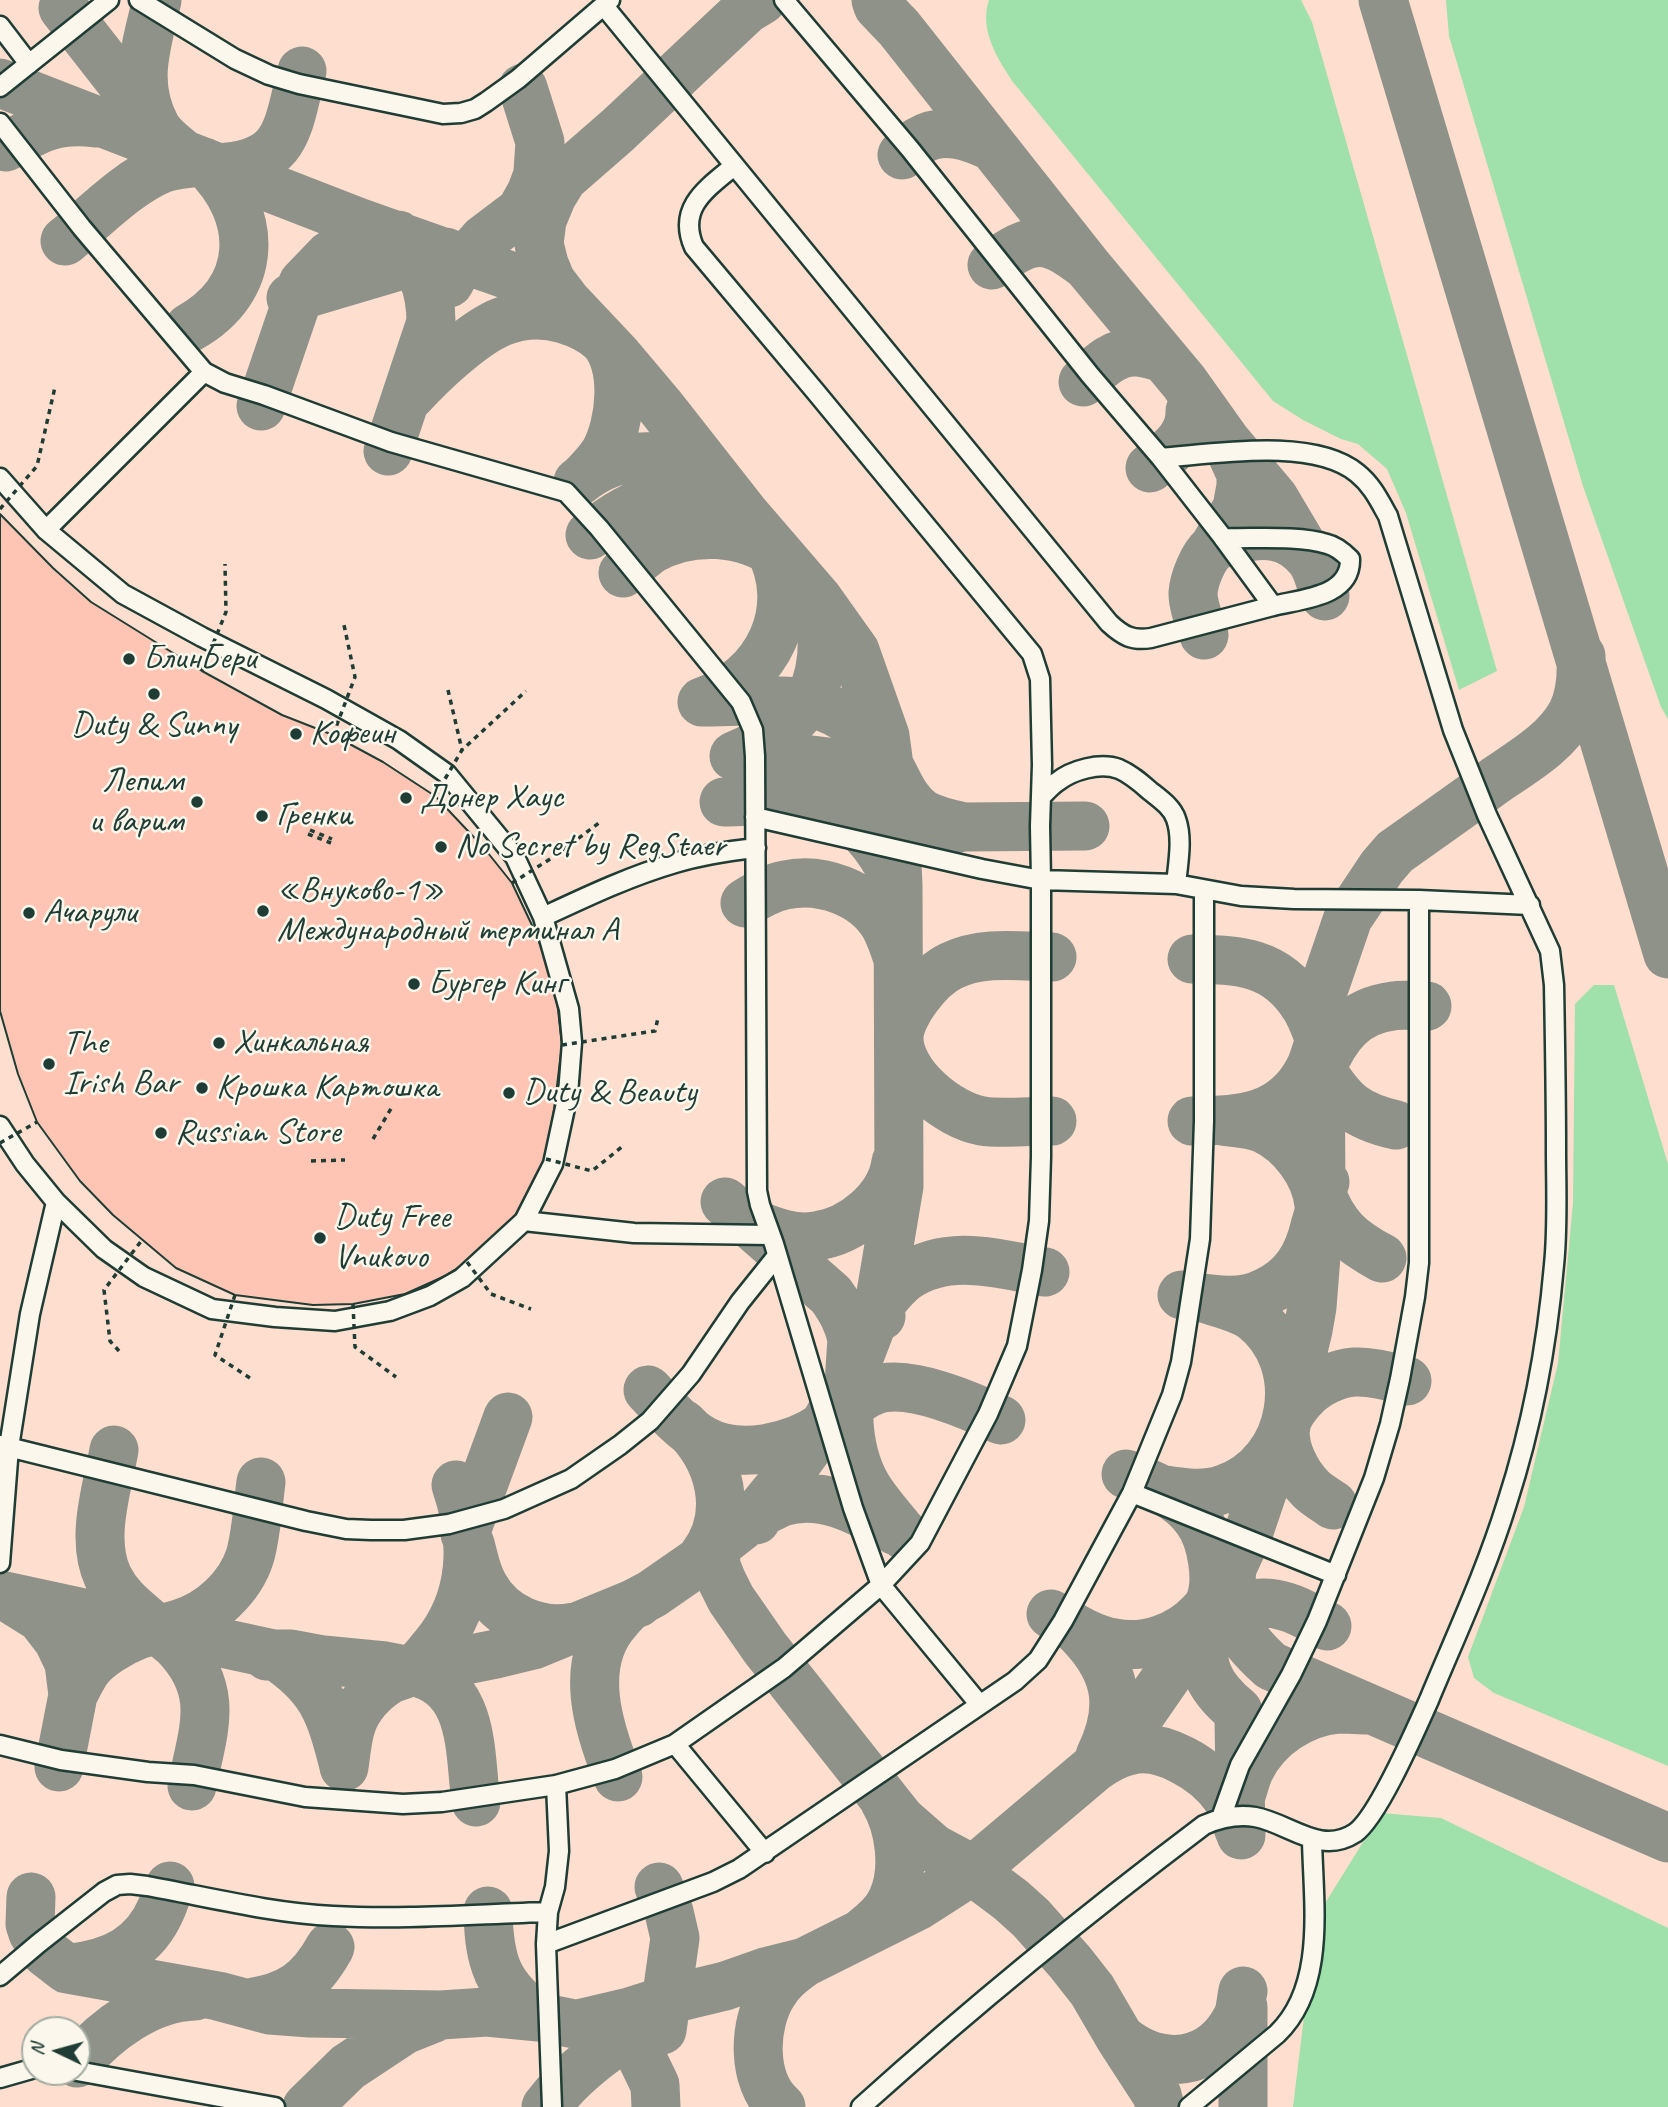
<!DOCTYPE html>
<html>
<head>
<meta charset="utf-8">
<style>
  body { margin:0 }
  #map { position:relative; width:1668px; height:2107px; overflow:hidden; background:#fce8db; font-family:Caveat,sans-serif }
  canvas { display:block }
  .north { position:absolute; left:21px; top:2016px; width:70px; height:70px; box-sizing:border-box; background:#fbf7ec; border:2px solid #a3ada2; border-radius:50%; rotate:275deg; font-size:19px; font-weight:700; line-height:28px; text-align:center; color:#1f3d34 }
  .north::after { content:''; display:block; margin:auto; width:24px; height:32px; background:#1f3d34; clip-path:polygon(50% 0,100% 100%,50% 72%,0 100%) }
</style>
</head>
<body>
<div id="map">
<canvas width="1668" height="2107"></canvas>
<div class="north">N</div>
</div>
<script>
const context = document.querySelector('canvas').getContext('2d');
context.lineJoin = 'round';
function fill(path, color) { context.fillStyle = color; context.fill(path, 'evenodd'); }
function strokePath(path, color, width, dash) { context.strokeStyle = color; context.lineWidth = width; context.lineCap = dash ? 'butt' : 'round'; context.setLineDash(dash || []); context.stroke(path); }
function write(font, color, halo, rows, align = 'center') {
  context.font = font + ' Caveat,sans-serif'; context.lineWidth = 5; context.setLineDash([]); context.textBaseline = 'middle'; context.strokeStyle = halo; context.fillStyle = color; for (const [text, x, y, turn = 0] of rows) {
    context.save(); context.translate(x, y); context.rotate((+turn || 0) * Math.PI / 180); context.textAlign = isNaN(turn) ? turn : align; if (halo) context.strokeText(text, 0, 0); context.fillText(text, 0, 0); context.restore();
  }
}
const built = new Path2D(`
  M0 0H1668V2107H0ZM35 2030H77V2072H35Z`);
const green = new Path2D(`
  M989 0H1301L1312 22 1497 671 1459 690 1406 513 1387 469 1358 444 1341 439 1303 420 1273 401 1013 82C997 58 979 30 989 0Z
  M1446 0H1668V719L1661 707 1583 486 1449 36Z
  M1594 985H1614L1668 1164V1766L1494 1693 1474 1678 1468 1657 1524 1507 1558 1363 1573 1203 1575 1004Z
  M1381 1813 1441 1818 1668 1928V2107H1293L1316 1918Z`);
const taxiway = new Path2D(`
  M157 0C147 44 132 83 156 127 162 138 174 146 183 154
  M876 0 878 6 899 28 1088 267 1184 382 1226 441 1241 474V486L1237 508 1214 547
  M1383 0 1668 954
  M63 8 149 118
  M0 83 358 222 542 287 567 302
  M523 88 540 142 536 201
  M6 147C38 128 57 118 96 123
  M902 155C908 151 913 145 919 141 943 126 970 136 993 147
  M218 168C289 164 287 129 302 71
  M65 241C94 218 127 183 161 169 175 164 190 163 204 162 260 215 259 289 189 328
  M992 265C1033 235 1047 235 1087 266
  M449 283 455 272 484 239 521 211 531 193 540 169
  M291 298 446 252
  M1083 382C1098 368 1114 351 1136 352 1145 352 1155 356 1164 358
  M410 396C431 373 472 334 501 322 521 314 544 313 564 319 577 323 592 330 602 339 627 364 621 423 605 452 599 461 592 469 584 477
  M261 406 303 283 329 256 353 240 366 236 398 235C419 265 431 285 431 322L388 451
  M1180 442 1200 438 1226 441 1274 498 1309 557
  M1150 468C1169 452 1191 438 1190 411
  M578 482C620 447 678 449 719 484
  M590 535C640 497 676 482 737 509
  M623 573C632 565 642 556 652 549 692 527 744 530 780 557
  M1204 635C1200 622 1193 607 1193 593 1194 579 1203 557 1213 548 1217 544 1227 543 1233 541 1263 531 1291 533 1311 560 1318 570 1321 585 1325 596
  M702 702C735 702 795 697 824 707 853 718 875 739 890 767 899 784 906 803 923 814 936 821 950 824 964 827
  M702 702C768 679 803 609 768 545
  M734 756C811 725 833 680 818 599
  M735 756 787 757 836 763 865 786 882 808 894 832
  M724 802C811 800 855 795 897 882
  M934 838 948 830 964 827 1085 826
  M745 903C758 895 770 888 785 885 821 877 866 893 885 926 891 937 895 950 899 962
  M1052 957C1017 956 982 951 951 966 930 976 899 1014 899 1038 899 1075 948 1115 982 1121 1000 1124 1032 1121 1052 1121
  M1192 959C1239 960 1276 961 1304 1005 1311 1015 1315 1028 1320 1040 1316 1050 1314 1061 1309 1070 1284 1118 1240 1121 1192 1121
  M1396 1125C1356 1116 1343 1104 1321 1069 1336 1035 1353 1011 1393 1006 1404 1004 1416 1006 1427 1006
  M1325 1182 1321 1192C1333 1226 1350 1241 1382 1258
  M725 1202 831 1295C841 1309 848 1321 852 1339 849 1390 840 1448 871 1493 881 1508 894 1522 905 1536
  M752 1223C772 1231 793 1240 816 1236 852 1231 891 1200 896 1162
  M1182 1295C1209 1299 1241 1306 1266 1292 1295 1278 1308 1256 1315 1226 1317 1219 1320 1211 1319 1205 1316 1174 1292 1142 1264 1129 1251 1123 1236 1123 1222 1121
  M881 1316 879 1305C888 1295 896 1284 906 1277 949 1248 998 1264 1045 1272
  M648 1390C664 1407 682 1428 703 1440 739 1460 793 1448 825 1425 843 1413 861 1392 883 1388 916 1382 971 1406 1001 1420
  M683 1424C720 1458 735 1514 703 1556
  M114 1450C107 1489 90 1539 108 1577 118 1598 135 1610 151 1624 159 1632 168 1638 176 1645 221 1692 203 1730 192 1786
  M1165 1490C1184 1493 1205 1496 1224 1489 1296 1465 1313 1363 1253 1317 1240 1308 1222 1304 1207 1299
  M1333 1505C1326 1500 1317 1495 1311 1489 1296 1474 1282 1447 1286 1426 1287 1415 1298 1402 1306 1394 1317 1383 1337 1373 1354 1372 1371 1371 1390 1376 1407 1381
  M756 1520 757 1514C766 1510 774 1505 782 1502 823 1489 861 1512 896 1531
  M717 1528 715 1547 716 1566 722 1581 731 1599 765 1648 901 1820 933 1848 963 1864 1011 1900 1031 1918 1070 1962 1092 1990 1120 2038 1157 2095 1160 2107
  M465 1534 508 1417
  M470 1544C474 1558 476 1573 484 1586 501 1618 540 1634 574 1627
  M1232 1568C1227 1616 1236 1634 1271 1666L1668 1838
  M0 1595 273 1654H291L323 1660 385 1666 411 1671 496 1654 533 1645 633 1604 652 1594 701 1560 715 1547 757 1514 780 1486 823 1427 850 1381 879 1305 899 1186 898 885 894 803 885 736 855 651 818 599 744 513 660 406 617 355 567 302 551 281 544 264 539 244 542 220 552 196 563 178 618 130 747 9 762 0
  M9 1598 41 1618 58 1640 69 1663 73 1695 59 1767
  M1051 1614C1071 1626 1091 1639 1114 1643 1145 1649 1180 1637 1201 1614 1202 1613 1208 1607 1208 1606 1220 1583 1212 1539 1197 1519 1180 1495 1153 1485 1126 1474
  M1076 1629C1116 1668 1125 1705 1100 1756
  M267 1656 273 1654C322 1686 330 1711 344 1766
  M411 1671C476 1684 469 1751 476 1802
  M73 1695C77 1687 81 1679 86 1671 96 1656 120 1642 138 1635 151 1630 166 1628 179 1624 210 1615 240 1588 250 1556 256 1536 258 1505 261 1482
  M1238 1711C1205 1684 1200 1664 1204 1623 1230 1606 1257 1597 1287 1607 1301 1611 1314 1620 1327 1626
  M1239 1721 1241 1835
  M344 1767C347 1746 348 1723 361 1706 368 1696 379 1686 389 1680 396 1676 406 1675 413 1670 422 1663 428 1654 435 1646 474 1599 475 1540 456 1485
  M1094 1768C1104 1761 1115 1754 1128 1751 1161 1741 1208 1770 1226 1797 1233 1807 1235 1821 1240 1832
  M618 1777C599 1730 577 1664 617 1620 623 1613 629 1605 638 1603
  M1241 1795C1244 1787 1246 1777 1250 1769 1266 1736 1302 1712 1338 1709 1349 1709 1360 1710 1371 1710
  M659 1887 669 1912 675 1938 662 2030
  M31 1897 30 1924 33 1933 45 1952 67 1969 218 1996 270 2010 310 2013 441 2015 487 2012 539 2017 610 2031 625 2037 640 2054 655 2085 656 2107
  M488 1911C489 1962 497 1987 539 2017
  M863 1932C875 1923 886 1914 892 1900 906 1870 900 1827 884 1800
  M71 1968C113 1963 145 1948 162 1907 165 1900 167 1893 170 1886
  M249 2003C290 1997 310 1983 330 1947
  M578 2024 629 2012 667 2000 725 1986 765 1972 805 1962 919 1905 972 1871 1094 1768 1141 1714 1204 1623 1208 1606 1232 1568 1249 1531 1285 1425 1308 1330 1312 1307 1321 1192 1320 1040 1323 991 1348 918 1382 867 1395 852C1429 828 1463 804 1496 780 1522 762 1556 743 1572 713 1581 695 1582 676 1581 656
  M1120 2038C1160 2071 1212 2067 1237 2018 1241 2010 1241 1999 1243 1991
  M77 2063C106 2030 149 1997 195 1996
  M307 2107 348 2067 404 2030 434 2018
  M546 2107C573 2071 608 2047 645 2023
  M781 2107C751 2081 753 2024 773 1993 781 1979 793 1971 805 1962
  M1243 2107V2007`);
const building = new Path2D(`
  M0 514 53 568 91 602 202 671 282 715 333 735 383 762 435 796 484 848 512 883 538 938 556 992 562 1045 554 1110 546 1159 527 1198 510 1223 467 1262 445 1276 405 1294 353 1304 313 1305 235 1295 176 1268 113 1215 80 1181 37 1122 18 1074 0 1011Z`);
const path = new Path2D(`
  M448 690 462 750
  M310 830 332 839
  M308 834 331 843
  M373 1139 392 1107
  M311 1161 345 1160`);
const minor = new Path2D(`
  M139 0 235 59 269 75 299 84 443 114 461 113 475 109 486 102 518 79 610 0
  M604 6 1109 623C1123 636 1132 641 1151 638L1273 606 1221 535 1161 458 1090 375 910 149 784 0
  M0 26 29 64
  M0 87 109 0
  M0 123 82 228 204 372 225 383 264 395 391 442 566 492 599 528 741 702 753 730 755 756 757 1191 760 1205 774 1244 853 1508 881 1585 980 1705
  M0 478 46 530 123 594 202 637 326 699 399 740 447 774 515 857 543 917 569 1009 572 1042 568 1094 553 1164 524 1221 462 1278 430 1296 390 1311 335 1321 275 1317 212 1309 144 1277 104 1249 56 1202 25 1164 0 1126
  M46 530 204 372
  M1223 538C1254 539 1298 535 1327 544 1336 546 1343 552 1350 559 1351 597 1301 599 1273 606
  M1041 797C1046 792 1051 786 1057 782 1072 770 1100 762 1119 769 1131 774 1141 783 1150 791 1160 799 1172 807 1176 819 1183 838 1178 864 1176 884
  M755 817 982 869 1041 880 1176 884 1241 896 1294 899 1419 900 1530 905
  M543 917C586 897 630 876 675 863 701 855 728 851 756 848
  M524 1221 634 1233 770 1235
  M0 1445 306 1521 346 1529 371 1530H404L449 1524 504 1509 571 1479 620 1445 650 1421 691 1374 740 1302 776 1257
  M1132 1493 1336 1575
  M0 1563 9 1447 30 1314 56 1202
  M675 1744 765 1853
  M0 1745 61 1760 148 1772 194 1775 305 1797 403 1804 442 1802 556 1785 615 1769 675 1744 784 1668 881 1585 920 1543 988 1414 1017 1346 1032 1270 1039 1221 1041 1157V880L1040 826 1042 765 1040 679 1032 654 815 391 694 247C677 208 706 189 734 166
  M1221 1818 1240 1765 1291 1675 1317 1621 1374 1478 1390 1424 1400 1379 1415 1297 1419 1263V900
  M548 1912 555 1887 559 1851 556 1785
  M546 1944 713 1882 739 1869 1015 1681 1038 1660 1063 1621 1132 1493 1172 1395 1181 1362 1200 1239 1204 1121V890
  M0 1976 39 1943 104 1892 117 1885 130 1884 147 1886C208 1897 271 1913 333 1916 405 1920 476 1914 548 1912L546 1944 552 2107
  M77 2071 275 2107
  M0 2078 35 2068
  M861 2107C971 2008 1086 1914 1204 1825 1220 1818 1236 1814 1255 1817 1289 1823 1320 1856 1355 1833 1378 1817 1416 1729 1429 1700 1456 1635 1486 1571 1507 1503 1532 1426 1547 1346 1554 1265 1558 1227 1556 1187 1556 1149 1556 1094 1555 1040 1554 985L1550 951 1487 815 1453 730 1388 516C1379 500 1372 485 1357 473 1313 437 1214 454 1161 458
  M1189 2107 1277 2034C1327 1986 1313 1902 1312 1839`);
const pathBridge = new Path2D(`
  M0 509 37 466 55 387
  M202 671 226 612 225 564
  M333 735 355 677 344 625
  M435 796 462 750 526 691
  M512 883 555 856 599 823
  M562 1045 655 1031 658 1018
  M0 1143 37 1122
  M546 1159 592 1171 623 1146
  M467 1262 491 1294 531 1309
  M235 1295 215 1355 250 1378
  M353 1304 355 1347 396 1377
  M119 1351 110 1341 104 1290 142 1240`);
const markers = [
  [129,659,7,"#1f3d34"],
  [154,694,7,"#1f3d34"],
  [296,734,7,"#1f3d34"],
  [406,798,7,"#1f3d34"],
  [197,802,7,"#1f3d34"],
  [262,816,7,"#1f3d34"],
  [441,847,7,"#1f3d34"],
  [263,911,7,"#1f3d34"],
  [29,913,7,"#1f3d34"],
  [414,984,7,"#1f3d34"],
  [219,1043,7,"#1f3d34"],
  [49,1064,7,"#1f3d34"],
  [202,1088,7,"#1f3d34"],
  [509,1093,7,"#1f3d34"],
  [161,1133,7,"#1f3d34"],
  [320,1238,7,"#1f3d34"]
];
const poiNames = [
  ["БлинБери",143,659],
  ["Duty & Sunny",154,726,"center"],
  ["Кофеин",310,734],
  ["Лепим",183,782,"right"],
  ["и варим",183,822,"right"],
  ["Донер Хаус",420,798],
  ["Гренки",276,816],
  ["No Secret by RegStaer",455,847],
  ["«Внуково-1»",277,891],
  ["Международный терминал А",277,931],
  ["Ачарули",43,913],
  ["Бургер Кинг",428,984],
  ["Хинкальная",233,1043],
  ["The",63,1044],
  ["Irish Bar",63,1084],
  ["Крошка Картошка",216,1088],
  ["Duty & Beauty",523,1093],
  ["Russian Store",175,1133],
  ["Duty Free",334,1218],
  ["Vnukovo",334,1258]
];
fill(built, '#fddecf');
fill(green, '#a0e1ab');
strokePath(taxiway, '#8e9288', 49);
fill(building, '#fec5b4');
strokePath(building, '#1f3d34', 2);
strokePath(minor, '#1f3d34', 23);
strokePath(path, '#1f3d34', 3.5, [5, 5]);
strokePath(minor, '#fbf7ec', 18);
strokePath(pathBridge, '#1f3d34', 3.5, [5, 5]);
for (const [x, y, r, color] of markers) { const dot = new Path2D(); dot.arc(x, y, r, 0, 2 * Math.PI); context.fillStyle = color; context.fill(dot); strokePath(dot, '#fbf7ec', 2.5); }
write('35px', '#1f3d34', '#fbf7ec', poiNames, 'left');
</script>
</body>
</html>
